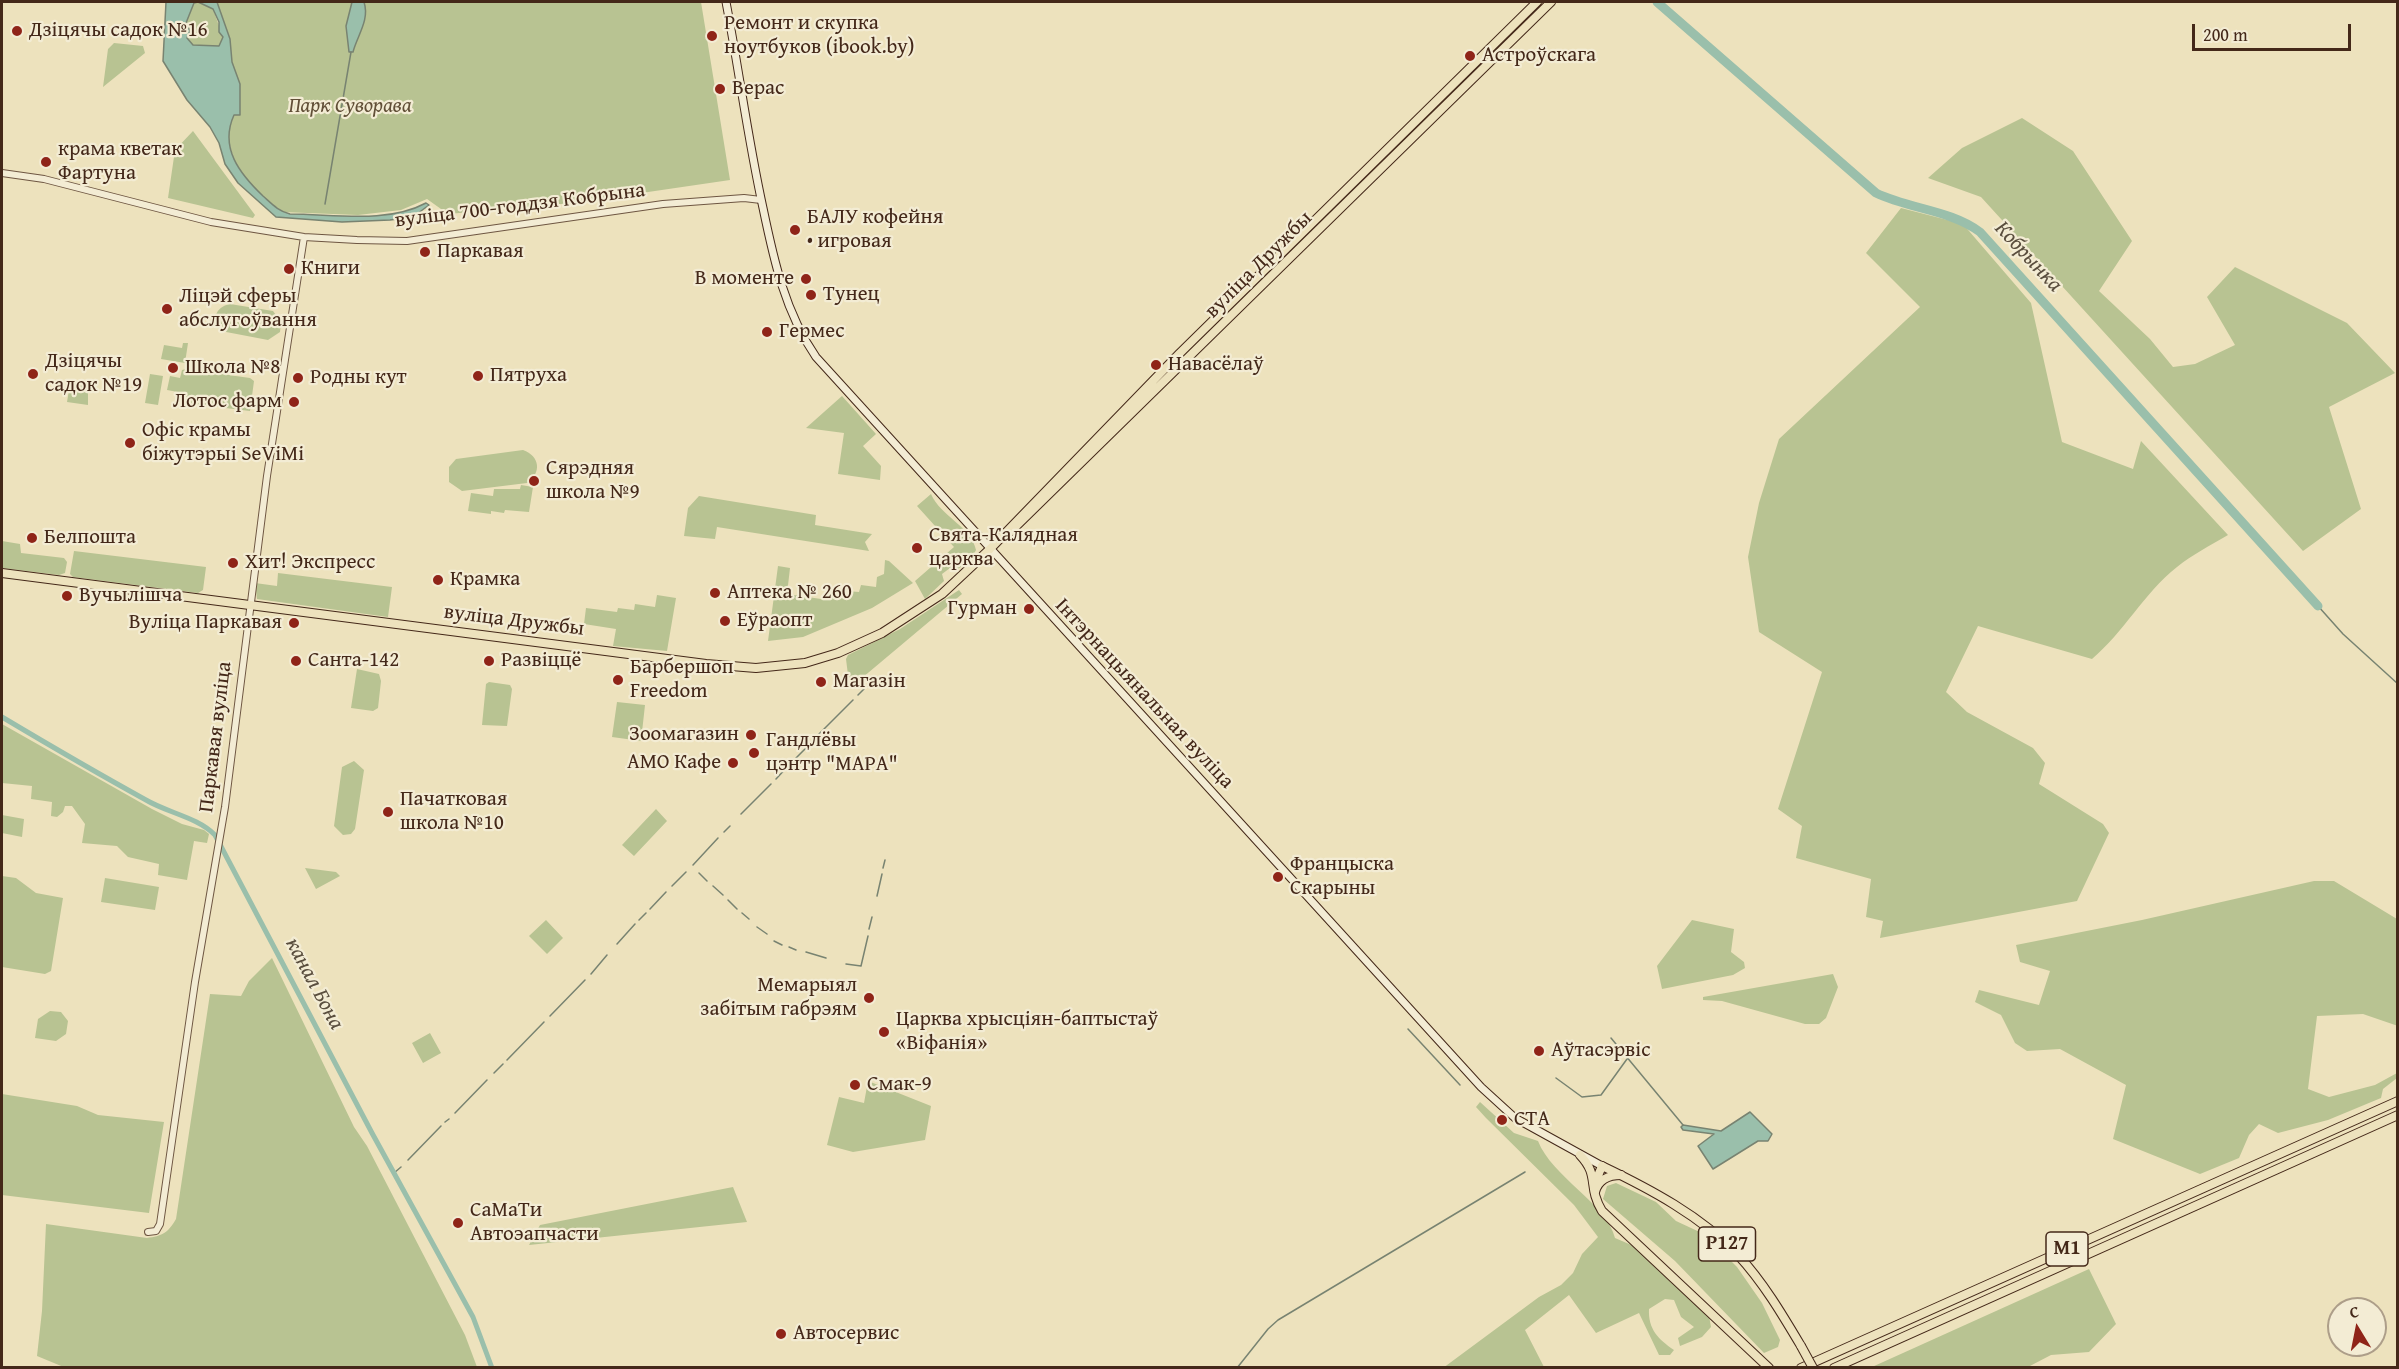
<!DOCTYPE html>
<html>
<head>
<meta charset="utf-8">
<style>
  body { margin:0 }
  #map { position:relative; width:2399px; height:1369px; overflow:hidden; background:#ede2bd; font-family:"Gentium Book Plus",serif }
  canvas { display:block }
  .frame { position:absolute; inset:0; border:3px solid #442819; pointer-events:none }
  .north { position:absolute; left:2327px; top:1297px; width:60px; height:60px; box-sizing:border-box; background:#f3ecd4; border:2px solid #ad9e89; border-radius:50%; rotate:350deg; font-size:16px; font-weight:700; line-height:24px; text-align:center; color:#442819 }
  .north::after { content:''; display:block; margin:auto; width:21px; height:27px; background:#8f2418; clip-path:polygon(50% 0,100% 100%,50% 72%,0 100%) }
  .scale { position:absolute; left:2192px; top:24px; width:159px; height:27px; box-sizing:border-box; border:3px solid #442819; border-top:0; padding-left:8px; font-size:18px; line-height:21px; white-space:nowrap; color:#442819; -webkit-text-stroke:4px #f3ecd4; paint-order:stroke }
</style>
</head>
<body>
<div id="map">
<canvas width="2399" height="1369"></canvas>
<div class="frame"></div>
<div class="north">С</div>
<div class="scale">200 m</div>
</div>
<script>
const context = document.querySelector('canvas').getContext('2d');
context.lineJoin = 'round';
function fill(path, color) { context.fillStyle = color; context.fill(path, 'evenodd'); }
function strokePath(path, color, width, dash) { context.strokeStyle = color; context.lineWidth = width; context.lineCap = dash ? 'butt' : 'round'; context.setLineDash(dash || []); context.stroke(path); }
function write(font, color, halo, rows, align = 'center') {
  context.font = font + ' "Gentium Book Plus",serif'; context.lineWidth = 4.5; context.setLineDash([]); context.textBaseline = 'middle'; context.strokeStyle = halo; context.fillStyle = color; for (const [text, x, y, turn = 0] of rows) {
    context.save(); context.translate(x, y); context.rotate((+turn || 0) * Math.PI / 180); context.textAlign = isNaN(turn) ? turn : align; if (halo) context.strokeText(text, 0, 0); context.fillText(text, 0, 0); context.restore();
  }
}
const green = new Path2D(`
  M197 2 213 9 223 37 219 46 193 45 187 38 186 23 194 3Z
  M217 2H701L730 180 573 203 448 214 427 199 401 210 358 215 282 212 249 184 234 160 227 134 234 115H239L240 84 232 62 230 39Z
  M114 43 143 46 145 53 103 87 108 49Z
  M2022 118 2073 151 2132 241 2099 291 2150 339 2173 367 2195 364 2235 345 2207 297 2235 267 2347 323 2395 373 2329 407 2361 509 2303 551 1981 197 1928 178 1962 148Z
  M193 131 255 215 253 218 168 198 175 150Z
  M1901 208 1963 224 2031 303 2062 442 2133 469 2141 441 2228 535C2211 545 2192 555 2177 567 2144 593 2124 632 2092 659L1978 626 1946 692 1967 712 2033 748 2045 763 2039 784 2103 824 2109 833 2077 901 1880 938 1883 921 1866 917 1871 879 1796 858 1802 826 1778 809 1822 672 1759 632 1748 557 1759 503 1779 439 1920 307 1866 253Z
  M230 304 273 311 281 322 280 332 268 340 221 331C211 320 215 307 230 304Z
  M183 343H188L185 363 161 359 164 345 182 348Z
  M186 369 250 378 254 381 250 411 177 402 178 392 167 390 170 376 180 378 182 370Z
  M150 374 163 376 158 405 145 403Z
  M70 384 88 386V405L67 402Z
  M842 396 876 434 863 446 881 466 880 480 838 474 844 433 806 428Z
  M523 450C540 456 542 473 527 483L462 491 449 482V467L456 459Z
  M521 485 533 487 529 512 505 510 504 513 491 511V514L468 511 471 493 493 496 494 489H520Z
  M931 494C941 517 971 526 976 550L971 559 957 570 950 568 942 574 944 581 925 599 915 581 954 547 917 506Z
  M699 496 816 515 815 525 872 534 865 542 869 551 717 527 715 539 684 536 688 508Z
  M2 541 20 544 21 553 64 558 67 562 65 573 59 575 2 568Z
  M74 551 206 567 203 590 198 593 73 577 70 574Z
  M885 560 889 561 913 583 872 608 803 637 768 641 778 566 790 568 787 594 828 600 829 595 846 597 847 591 859 592 861 585 876 587 877 577 884 574Z
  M278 573 392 587 388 617 257 599 255 583 277 586Z
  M959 590 962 594 856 683H849L846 659 848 655 900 629Z
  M657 595 676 598 667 651 613 646 616 629 584 624 586 608 617 612 618 608 634 610 635 604 655 607Z
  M357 669 379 674 381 681 378 708 373 711 351 708Z
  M489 682 510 685 512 689 507 726 482 725 486 684Z
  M617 702 645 705 641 741 612 737Z
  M2 724 152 809 182 824 204 830 209 834 207 843 194 841 187 880 158 875 159 864 128 857 117 846 82 843 85 824 72 806H65L63 812 57 817 51 816 52 802 31 799 32 786 2 783Z
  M354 761 364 770 355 829 351 834 343 835 334 826 342 767Z
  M656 809 667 821 634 856 622 845Z
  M2 815 24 819 22 837 2 833Z
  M305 868 336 872 340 876 316 889Z
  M2 876 16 878 36 893 63 898 51 971 45 974 2 967Z
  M105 878 159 887 155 910 101 902Z
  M2314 881H2334L2397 919 2398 1026 2363 1014 2317 1016 2308 1089 2329 1097 2375 1085 2397 1073V1078L2383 1089 2381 1098 2328 1120 2278 1133 2259 1124 2249 1135 2239 1158 2200 1174 2113 1139 2126 1085 2060 1049 2027 1051 2015 1043 2001 1015 1975 1002 1979 990 2039 1005 2050 971 2020 962 2016 945 2142 920Z
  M546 920 563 938 547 954 529 936Z
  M1692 920 1734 929 1731 952 1744 962 1745 968 1733 975 1662 989 1657 966Z
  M272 958 354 1127 367 1146 465 1335 477 1367 66 1368 37 1356 42 1311 46 1224 147 1238C162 1236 168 1233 176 1219L210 994 241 996 249 981Z
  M1833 974 1838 987 1826 1018 1819 1024H1805L1722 1001 1703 1000V997Z
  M50 1011 61 1012 68 1021 66 1034 56 1041 35 1038 38 1019Z
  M430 1033 441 1053 423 1063 412 1043Z
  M868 1081 931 1106 925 1140 853 1152 827 1145 839 1097 864 1103Z
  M2 1094 77 1106 98 1115 164 1122 149 1213 2 1195Z
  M1480 1102 1514 1133 1538 1141C1552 1177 1607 1204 1615 1238L1636 1247 1709 1316 1711 1327 1702 1337 1680 1346 1678 1338 1694 1327 1681 1317 1674 1300 1665 1299 1649 1309C1648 1329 1658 1339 1674 1350L1670 1355H1659L1639 1313 1596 1333 1569 1295 1525 1330 1544 1367 1443 1368 1539 1297 1561 1285 1573 1273 1582 1254 1598 1237 1574 1205 1486 1118 1476 1107Z
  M1616 1183 1656 1202 1676 1221 1704 1234 1737 1267 1762 1303 1780 1340 1778 1347 1764 1353 1675 1261 1603 1199 1607 1186Z
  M733 1187 747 1222 529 1245 540 1225Z
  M2089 1269 2116 1324 2089 1352 2051 1355 2028 1367H1872Z`);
const water = new Path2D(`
  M166 2H217L230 39 232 62 240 84V115H234C219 148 240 174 263 196 272 204 278 211 290 214 334 214 387 224 426 203L429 205 413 217 390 220 342 222 276 217 238 183 225 164 219 143 210 127 187 100 163 61ZM198 2 213 9 219 22V32L223 37 219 46 193 45 187 38 190 31 186 23 194 3Z
  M352 2H364C370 20 357 36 353 52H349L346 26Z
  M1750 1112 1772 1134 1768 1141H1758L1713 1169 1698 1146 1714 1134 1683 1130 1681 1127 1683 1125 1721 1131Z`);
const stream = new Path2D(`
  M325 204 351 52
  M2318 606 2343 634 2398 684
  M858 695 869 684
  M816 737 853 700
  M795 759 810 744
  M776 779 790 764
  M741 814 771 784
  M724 832 730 826
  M693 865 718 838
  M883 868 885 860
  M699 873 707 881
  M672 886 686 872
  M713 886 723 895
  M877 896 882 874
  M728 900 737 909
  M650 909 666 892
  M742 913 749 919
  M639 920 646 913
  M757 927 767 934
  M869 929 872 917
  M774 941 782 945
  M617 944 635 924
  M789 947 796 950
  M806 952 826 958
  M846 964 861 966 868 936
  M591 974 607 955
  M550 1016 585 980
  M1408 1029 1460 1085
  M1611 1038 1683 1125
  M507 1060 544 1022
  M494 1073 503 1064
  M1556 1078 1582 1097 1601 1095 1627 1059
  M455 1113 487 1080
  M445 1122 449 1119
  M408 1160 441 1126
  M394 1173 401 1167
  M1237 1368 1268 1329 1278 1320 1525 1172`);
const canal = new Path2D(`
  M2 717C49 745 97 773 146 800 168 813 197 817 215 835L372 1133 473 1317 492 1368`);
const river = new Path2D(`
  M1657 2 1876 193C1909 209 1951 210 1980 232L2318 606`);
const tertiary = new Path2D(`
  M2 173 44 179 211 222 304 237 357 240 407 241 663 204 744 198 761 200
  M148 1232 156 1231 160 1224 195 982 225 807 267 476 304 237`);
const secondary = new Path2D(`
  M726 2C739 70 748 140 763 208 774 261 785 312 816 357L1481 1087 1515 1118 1602 1166`);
const primary = new Path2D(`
  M1004 538 1551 2
  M2 573 706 664 756 668 805 663 838 653 882 633 942 594 989 550 1180 353 1537 2
  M1602 1166C1650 1189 1701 1216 1738 1255 1763 1282 1782 1314 1801 1346`);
const trunk = new Path2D(`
  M1580 1155C1600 1176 1587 1186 1602 1211L1769 1368
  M1595 1183 1602 1166
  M1595 1192C1598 1180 1609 1175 1621 1175
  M1801 1368 2398 1101
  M1834 1368 2398 1115`);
const primaryBridge = new Path2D(`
  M1801 1346 1813 1368`);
const markers = [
  [17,31,6,"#8f2418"],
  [712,36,6,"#8f2418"],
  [1470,56,6,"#8f2418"],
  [720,89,6,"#8f2418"],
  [46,162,6,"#8f2418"],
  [795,230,6,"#8f2418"],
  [425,252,6,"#8f2418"],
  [289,269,6,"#8f2418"],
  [806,279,6,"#8f2418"],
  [811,295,6,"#8f2418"],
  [167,309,6,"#8f2418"],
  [767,332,6,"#8f2418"],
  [1156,365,6,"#8f2418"],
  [173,368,6,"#8f2418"],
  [33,374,6,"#8f2418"],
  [478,376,6,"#8f2418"],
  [298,378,6,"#8f2418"],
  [294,402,6,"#8f2418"],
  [130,443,6,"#8f2418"],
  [534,481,6,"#8f2418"],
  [32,538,6,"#8f2418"],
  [917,548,6,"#8f2418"],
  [233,563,6,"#8f2418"],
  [438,580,6,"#8f2418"],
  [715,593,6,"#8f2418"],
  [67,596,6,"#8f2418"],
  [1029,609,6,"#8f2418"],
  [725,621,6,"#8f2418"],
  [294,623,6,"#8f2418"],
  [296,661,6,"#8f2418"],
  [489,661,6,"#8f2418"],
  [618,680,6,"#8f2418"],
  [821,682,6,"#8f2418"],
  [751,735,6,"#8f2418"],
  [754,753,6,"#8f2418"],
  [733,763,6,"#8f2418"],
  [388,812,6,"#8f2418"],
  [1278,877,6,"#8f2418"],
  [869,998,6,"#8f2418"],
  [884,1032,6,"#8f2418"],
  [1539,1051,6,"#8f2418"],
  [855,1085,6,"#8f2418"],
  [1502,1120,6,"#8f2418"],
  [458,1223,6,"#8f2418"],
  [781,1334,6,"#8f2418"]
];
const shields = [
  [1727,1244,57],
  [2067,1249,42]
];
const shieldNames = [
  ["Р127",1727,1244],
  ["М1",2067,1249]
];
const poiNames = [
  ["Ремонт и скупка",724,24],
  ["ноутбуков (ibook.by)",724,48],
  ["Дзіцячы садок №16",29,31],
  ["Астроўскага",1482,56],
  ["Верас",732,89],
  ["крама кветак",58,150],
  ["Фартуна",58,174],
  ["БАЛУ кофейня",807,218],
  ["• игровая",807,242],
  ["Паркавая",437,252],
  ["Книги",301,269],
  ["В моменте",794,279,"right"],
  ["Тунец",823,295],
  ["Ліцэй сферы",179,297],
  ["абслугоўвання",179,321],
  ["Гермес",779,332],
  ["Дзіцячы",45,362],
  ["садок №19",45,386],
  ["Навасёлаў",1168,365],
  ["Школа №8",185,368],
  ["Пятруха",490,376],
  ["Родны кут",310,378],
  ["Лотос фарм",282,402,"right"],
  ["Офіс крамы",142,431],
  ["біжутэрыі SeViMi",142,455],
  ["Сярэдняя",546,469],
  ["школа №9",546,493],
  ["Свята-Калядная",929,536],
  ["царква",929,560],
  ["Белпошта",44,538],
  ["Хит! Экспресс",245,563],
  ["Крамка",450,580],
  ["Аптека № 260",727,593],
  ["Вучылішча",79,596],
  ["Гурман",1017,609,"right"],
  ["Еўраопт",737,621],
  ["Вуліца Паркавая",282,623,"right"],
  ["Санта-142",308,661],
  ["Развіццё",501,661],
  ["Барбершоп",630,668],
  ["Freedom",630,692],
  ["Магазін",833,682],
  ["Зоомагазин",739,735,"right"],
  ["Гандлёвы",766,741],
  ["цэнтр \"МАРА\"",766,765],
  ["AMO Кaфе",721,763,"right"],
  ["Пачатковая",400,800],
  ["школа №10",400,824],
  ["Францыска",1290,865],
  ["Скарыны",1290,889],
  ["Мемарыял",857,986,"right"],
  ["забітым габрэям",857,1010,"right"],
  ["Царква хрысціян-баптыстаў",896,1020],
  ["«Віфанія»",896,1044],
  ["Аўтасэрвіс",1551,1051],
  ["Смак-9",867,1085],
  ["СТА",1514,1120],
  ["СаМаТи",470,1211],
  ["Автоэапчасти",470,1235],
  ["Автосервис",793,1334]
];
const parkNames = [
  ["Парк Суворава",350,107]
];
const streetNames = [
  ["вуліца 700-годдзя Кобрына",520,206,-7],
  ["вуліца Дружбы",1259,265,-45],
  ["вуліца Дружбы",514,621,7],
  ["Інтэрнацыянальная вуліца",1144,694,47],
  ["Паркавая вуліца",216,737,-83]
];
const waterNames = [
  ["Кобрынка",2028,257,47],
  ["канал Бона",314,984,62]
];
fill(green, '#b8c392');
fill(water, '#9abfab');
strokePath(water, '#788371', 1.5);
strokePath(stream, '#788371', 1.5);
strokePath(canal, '#9abfab', 5);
strokePath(river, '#9abfab', 9);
strokePath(tertiary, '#6e5642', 8);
strokePath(secondary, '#442819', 9);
strokePath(primary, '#442819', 10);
strokePath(trunk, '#442819', 10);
strokePath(tertiary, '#f3ecd4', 6);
strokePath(secondary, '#f3ecd4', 7);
strokePath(primary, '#ede2bd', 8);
strokePath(trunk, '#ede2bd', 8);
strokePath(primaryBridge, '#442819', 10, []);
strokePath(primaryBridge, '#ede2bd', 8);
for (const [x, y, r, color] of markers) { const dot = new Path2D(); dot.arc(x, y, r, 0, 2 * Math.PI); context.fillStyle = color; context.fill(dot); strokePath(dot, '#f3ecd4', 2); }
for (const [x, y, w] of shields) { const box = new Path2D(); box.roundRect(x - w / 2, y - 17, w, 34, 4.5); context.fillStyle = '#f3ecd4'; context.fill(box); strokePath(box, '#442819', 1.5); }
write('bold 20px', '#442819', null, shieldNames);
write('21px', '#442819', '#f3ecd4', poiNames, 'left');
write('italic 21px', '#614f37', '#f3ecd4', parkNames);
write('21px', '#442819', '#f3ecd4', streetNames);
write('italic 22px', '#5a4e3e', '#f3ecd4', waterNames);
</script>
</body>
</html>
